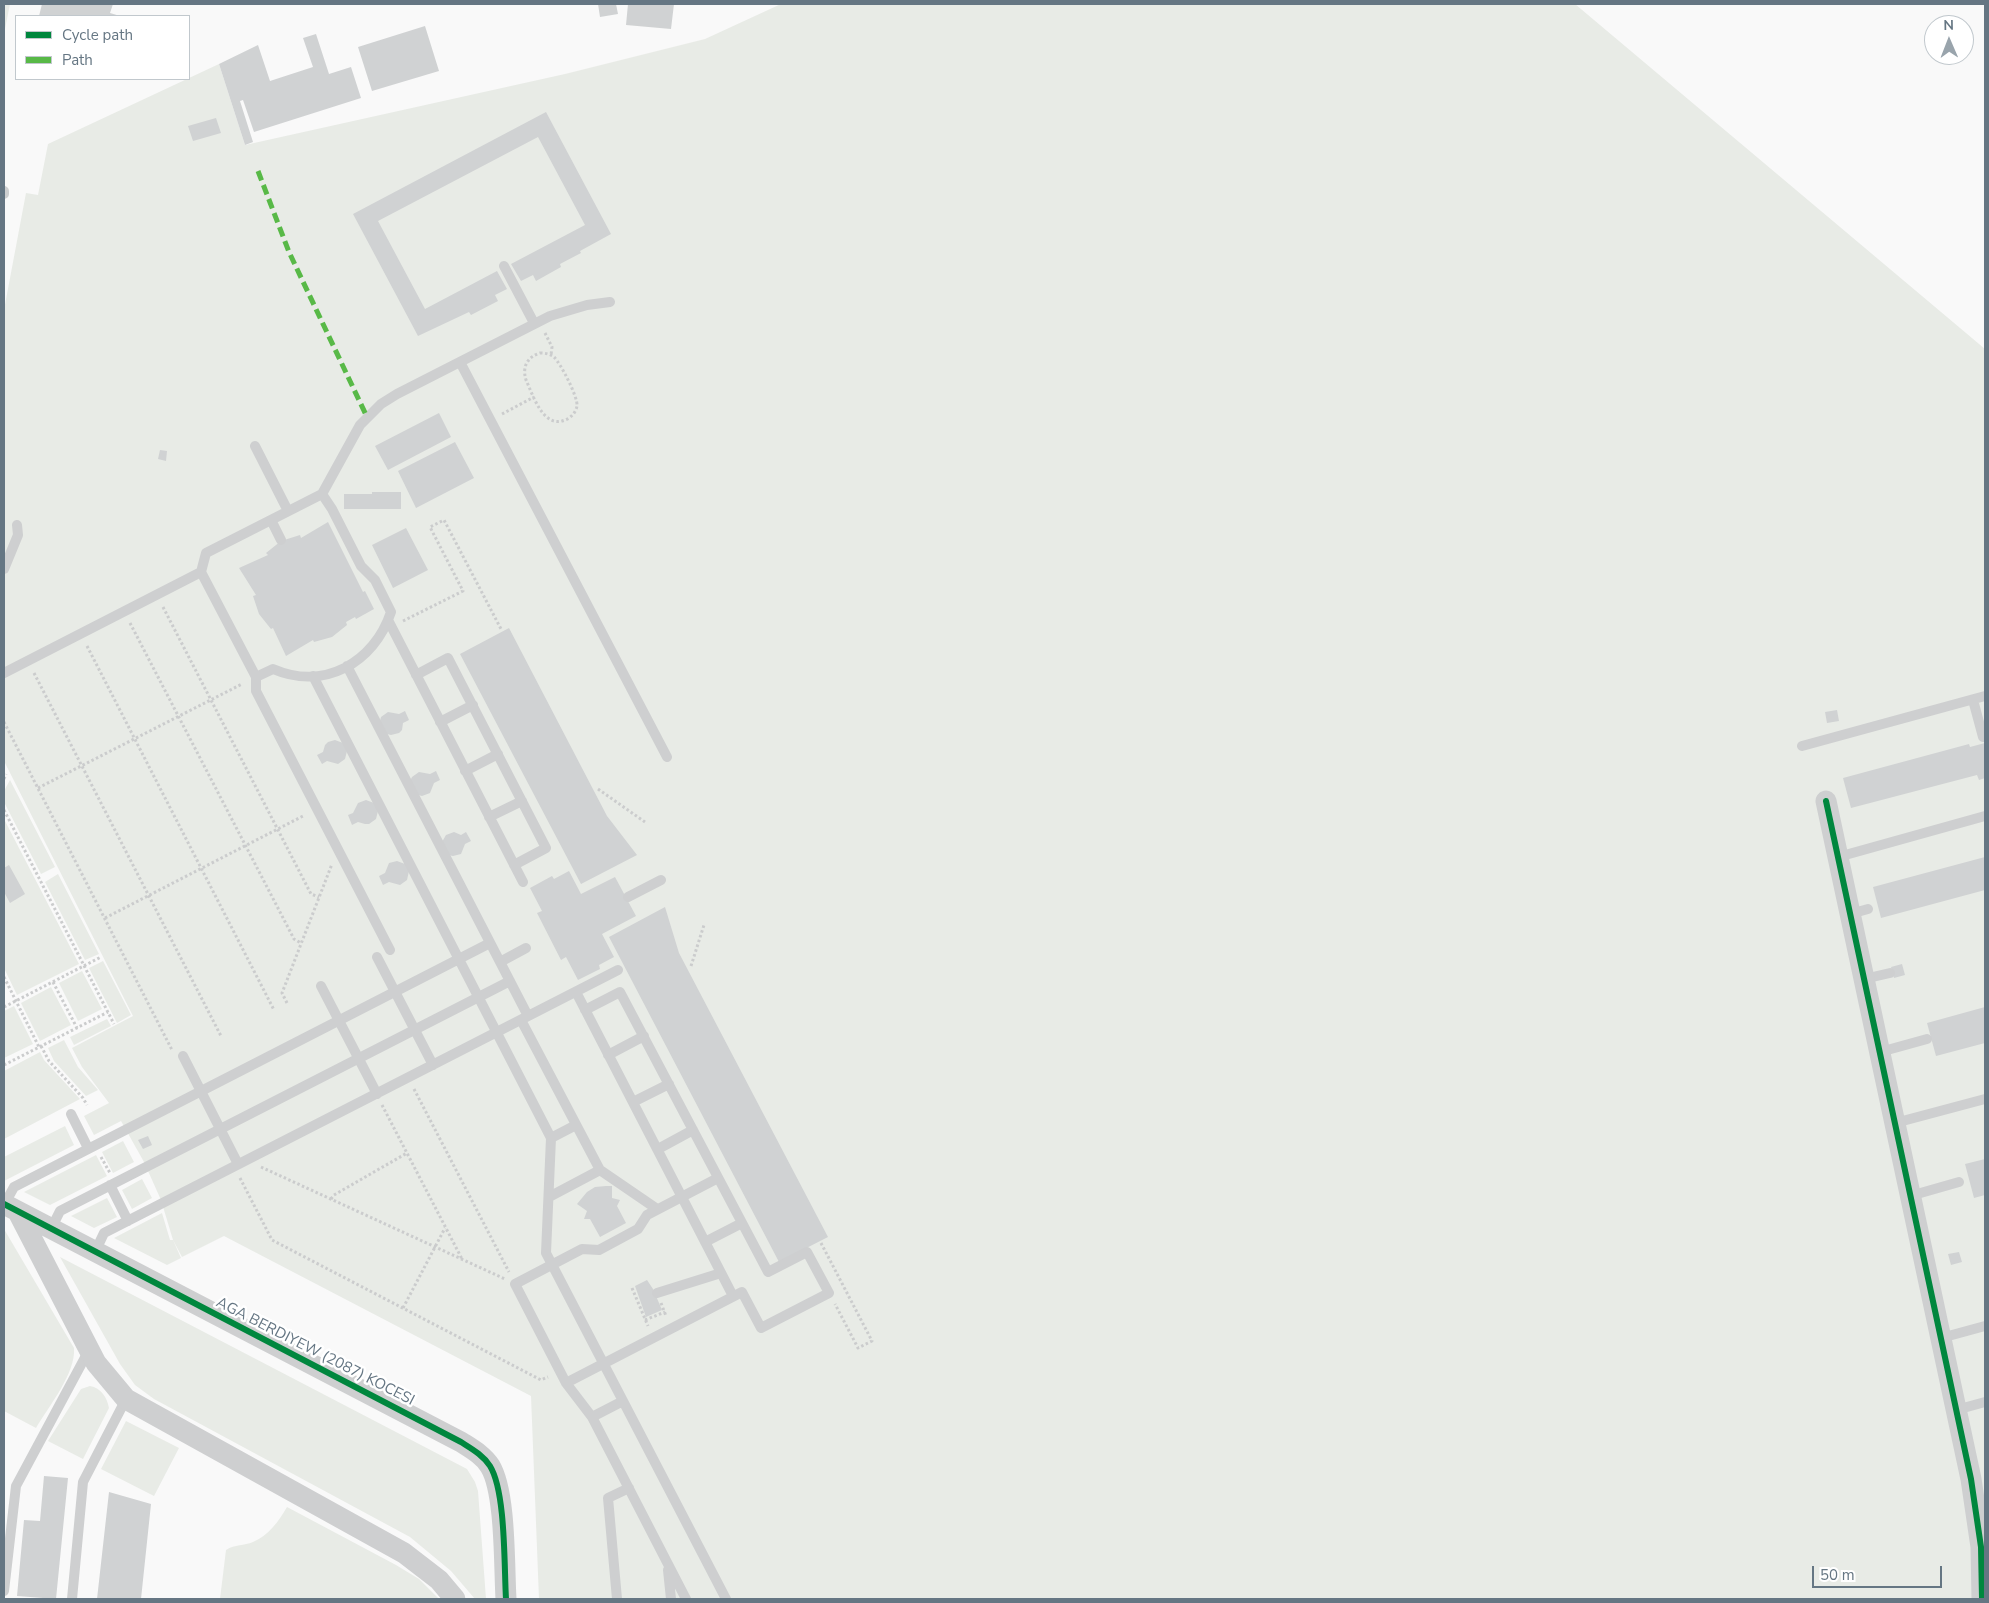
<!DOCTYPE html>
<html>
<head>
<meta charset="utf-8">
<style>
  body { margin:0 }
  #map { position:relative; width:1989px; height:1603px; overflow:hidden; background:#f9f9f9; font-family:"Nunito Sans",sans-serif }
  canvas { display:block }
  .frame { position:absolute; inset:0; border:5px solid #657683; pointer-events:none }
  .legend { position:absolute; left:15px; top:15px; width:175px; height:65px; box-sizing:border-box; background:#fff; border:1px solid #c1c8cd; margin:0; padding:6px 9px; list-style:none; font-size:15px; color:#657683 }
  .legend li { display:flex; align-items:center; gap:10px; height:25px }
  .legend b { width:25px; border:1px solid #c1c8cd }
  .north { position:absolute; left:1924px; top:15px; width:50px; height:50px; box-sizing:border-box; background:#fff; border:1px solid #c1c8cd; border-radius:50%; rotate:359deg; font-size:14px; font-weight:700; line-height:20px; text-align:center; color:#657683 }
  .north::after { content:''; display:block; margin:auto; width:18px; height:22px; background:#99a4ac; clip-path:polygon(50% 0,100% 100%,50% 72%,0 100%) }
  .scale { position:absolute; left:1812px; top:1566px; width:130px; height:22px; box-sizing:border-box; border:2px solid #657683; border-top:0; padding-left:6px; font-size:15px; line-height:18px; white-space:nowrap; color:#657683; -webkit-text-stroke:4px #fff; paint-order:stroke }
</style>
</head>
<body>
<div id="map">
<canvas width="1989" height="1603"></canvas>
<div class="frame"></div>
<ul class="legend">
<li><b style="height:6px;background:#00873e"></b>Cycle path</li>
<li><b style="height:6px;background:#58b947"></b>Path</li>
</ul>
<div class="north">N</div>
<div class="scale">50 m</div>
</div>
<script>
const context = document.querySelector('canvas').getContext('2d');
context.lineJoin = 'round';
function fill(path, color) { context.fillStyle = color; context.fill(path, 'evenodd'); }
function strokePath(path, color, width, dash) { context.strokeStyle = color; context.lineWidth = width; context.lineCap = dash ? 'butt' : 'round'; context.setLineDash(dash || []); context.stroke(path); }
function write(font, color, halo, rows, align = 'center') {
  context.font = font + ' "Nunito Sans",sans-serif'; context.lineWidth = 5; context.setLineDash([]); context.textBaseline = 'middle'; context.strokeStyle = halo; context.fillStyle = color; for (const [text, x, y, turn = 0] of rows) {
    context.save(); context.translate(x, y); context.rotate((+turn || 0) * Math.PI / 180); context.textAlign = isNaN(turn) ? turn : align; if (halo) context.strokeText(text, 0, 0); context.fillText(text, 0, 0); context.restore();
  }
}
const green = new Path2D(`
  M4 4H10L4 34Z
  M781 4H1575L1985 349V1599H539L531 1396 224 1236 182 1257 173 1240 181 1258 167 1265 114 1238 162 1213 170 1240H173L161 1200 144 1162 121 1121 94 1135 84 1116 109 1103 82 1067 72 1048 133 1016 4 761V310L26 193 38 195 48 144 219 64 245 145 565 74 705 39Z
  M10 780 55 867 41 874 4 802V791Z
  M4 819 79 964 17 995 4 968Z
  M58 874 99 954 85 960 45 882Z
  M103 961 131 1015 117 1023 89 968Z
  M82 971 102 1009 78 1021 59 983Z
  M51 987 71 1025 40 1041 21 1003Z
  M14 1006 33 1044 4 1058V1011Z
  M107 1019 111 1026 74 1045 70 1037Z
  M64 1040 78 1067 98 1090 86 1096 54 1061 48 1048Z
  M40 1052 44 1060 80 1099 4 1139V1071Z
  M65 1126 74 1145 4 1181V1157Z
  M123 1141 134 1162 113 1173 102 1152Z
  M96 1155 107 1176 50 1205 24 1192Z
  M142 1179 152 1198 132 1209 122 1190Z
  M107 1198 117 1217 94 1228 71 1216Z
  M4 1229 74 1348C76 1373 49 1406 36 1428L4 1411Z
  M60 1257 467 1469 475 1482 478 1491 486 1599H475L451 1571 410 1537 154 1399 135 1385 120 1364Z
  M90 1386C101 1388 107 1397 109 1408L83 1459 48 1441 81 1389Z
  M126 1421 179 1448 154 1496 101 1469Z
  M287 1507 396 1565 419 1579 439 1599H220L226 1550C235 1544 244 1546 253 1542 268 1536 279 1521 287 1507Z`);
const building = new Path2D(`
  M42 4H113L110 13 120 16H39Z
  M598 4H616L618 14 600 17Z
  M628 4H674L671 29 626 25Z
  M425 26 439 71 372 91 358 47Z
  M316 34 329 74 351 67 361 98 254 132 243 100 240 101 253 142 245 145 219 64 258 45 270 81 313 67 303 38Z
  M546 112 611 234 580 251 581 253 560 264 561 267 536 281 533 275 521 281 511 264 585 225 538 137 378 221 425 309 497 271 507 289 495 295 498 301 471 315 469 312 418 336 353 214Z
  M216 118 221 133 193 141 188 126Z
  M439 413 451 437 388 470 375 446Z
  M455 442 474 478 416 508 398 471Z
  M160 450 167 451 166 461 158 459Z
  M372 492H401V509H344V494H372Z
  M328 522 363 592 365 591 374 609 356 619 355 617 346 622 347 625 332 637 314 642 313 640 286 656 273 628 271 629 259 614 253 596 256 595 239 568 268 555 266 553 281 541 300 535 301 538Z
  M406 528 428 570 393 588 372 545Z
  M509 628 607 816 637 855 581 884 460 654Z
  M1837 710 1839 721 1827 723 1825 712Z
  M405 711 409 720 403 723 402 730 399 733 391 735 387 734 380 721 381 717 388 712 399 714Z
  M335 740 343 743 347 751 345 759 338 764 327 761 322 764 317 755 323 752 325 745 328 742Z
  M1985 743V778L1979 780 1977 775 1851 808 1843 778 1969 744 1970 747Z
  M436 771 440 780 434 783 430 793 422 796 418 795 410 781 412 777 419 772 430 774Z
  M366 800 374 803 378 811 376 819 369 824H365L358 822 352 825 348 815 353 813 358 803Z
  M454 832 461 835 466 832 471 841 465 844 461 854 453 856 448 855 442 842 446 835Z
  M1985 857V890L1881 918 1873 887Z
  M397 861 405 864 409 871 407 880 400 885 389 882 383 885 379 876 385 873 389 863Z
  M9 865 25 894 10 903 4 892V868Z
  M569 871 581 894 615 877 636 916 602 934 614 957 599 965 600 969 578 980 566 957 561 960 537 913 542 911 530 888 552 876 554 879Z
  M665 907 679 953 828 1237 779 1262 609 937Z
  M1902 964 1905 975 1894 978 1891 967Z
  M1985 1007V1043L1936 1056 1927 1023Z
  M148 1136 152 1145 143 1149 138 1140Z
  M1985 1159V1195L1974 1198 1965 1164Z
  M606 1186H612V1198L620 1200 617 1206 626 1223 600 1237 590 1219H584L587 1211 577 1204 587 1192 595 1187Z
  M1959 1252 1962 1262 1951 1265 1948 1254Z
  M647 1280 653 1289 662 1310 646 1317 635 1286Z
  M44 1476 68 1478 56 1599 17 1596 24 1520 40 1521Z
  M109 1492 151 1504 141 1599H97Z`);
const path = new Path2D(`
  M545 333 552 347 551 355
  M540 353C545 353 550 354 554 357 561 364 578 397 577 406 576 412 571 418 565 420 543 429 533 395 526 380 522 367 527 357 540 353Z
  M502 414 534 397
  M163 607 311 894 319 897
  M403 621 463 591 430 527 444 520 501 629
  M130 623 294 939 301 943
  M87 646 274 1010
  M34 673 221 1036
  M4 722 172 1050
  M4 779 6 774
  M38 788 242 684
  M598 789 645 822
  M4 810 114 1024
  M105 918 305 815
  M691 966 704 925
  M4 977 39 1047
  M53 982 77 1028
  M287 1003 282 993 332 864
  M4 1007 101 957
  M41 1046 49 1061 83 1098 87 1105
  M4 1065 108 1012
  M414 1089 509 1272
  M382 1105 462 1259
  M101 1157 110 1173
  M261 1167 505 1279
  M240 1178 272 1240 541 1380 548 1377
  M331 1199 334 1195 407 1153
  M821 1243 872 1341 858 1348 835 1304
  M632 1288 648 1326
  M661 1303 666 1316
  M403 1308 445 1228
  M645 1320 665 1312`);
const lane = new Path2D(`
  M4 194V191
  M504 266 534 323
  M460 362 667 757
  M255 446 288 511
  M271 520 281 540
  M4 569 18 535 17 525
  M201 572 256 677V691L390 950
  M388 620 523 882
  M347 666 528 1016
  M4 673 201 572 206 553 322 494 360 425 381 404 397 394 550 316 587 305 610 302
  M416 675 448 658 546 848 514 865
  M313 676 551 1138 546 1253 726 1599
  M256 677 273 669C324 691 374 663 391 612L375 580 361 566 332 509 322 494
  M1973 700 1983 737
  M440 722 473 705
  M1802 746 1985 696
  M465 771 498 754
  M489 817 522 801
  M1838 857 1985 816
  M628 897 661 880
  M1850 914 1868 909
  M377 957 433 1065
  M500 962 526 948
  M1864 979 1890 973
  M321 986 377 1094
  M576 992 733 1296
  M521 1020 600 1170 657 1209
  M1880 1052 1927 1039
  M608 1055 644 1036
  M183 1056 238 1164
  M633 1102 669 1084
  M71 1114 88 1148
  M1895 1123 1985 1099
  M551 1138 576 1125
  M658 1149 693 1130
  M110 1185 128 1221
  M1910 1196 1959 1182
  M549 1197 600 1170
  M4 1205 14 1187 490 943
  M51 1229 60 1211 510 981
  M705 1242 742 1223
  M95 1252 104 1233 618 970
  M657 1293 721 1273
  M1941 1338 1985 1326
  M566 1383 742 1292 761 1328 829 1293 807 1252 768 1272 620 992 585 1010
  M1956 1410 1985 1402
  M592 1417 623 1401
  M668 1570 671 1599
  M4 1591 16 1486 89 1350
  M72 1599 83 1482 126 1399
  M617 1599 608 1498 629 1488
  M686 1599 592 1417 566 1383 515 1284 582 1249 599 1250 638 1229 647 1215 718 1178`);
const street = new Path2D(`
  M1826 801 1971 1479 1981 1547 1982 1599
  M4 1204 461 1442C472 1449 483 1455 490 1466 506 1492 504 1567 506 1599
  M18 1212 96 1363 126 1399 404 1553 439 1580 455 1599`);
const quiet = new Path2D(`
  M258 171 289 252 367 417`);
const cycleway = new Path2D(`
  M1826 801 1971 1479 1981 1547 1982 1599
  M4 1204 461 1442C472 1449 483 1455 490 1466 506 1492 504 1567 506 1599`);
const streetNames = [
  ["AGA BERDIYEW (2087) KOCESI",315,1352,27]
];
fill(green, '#e8ebe6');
fill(building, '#d0d2d3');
strokePath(path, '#cbcccd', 3, [2.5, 2.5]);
strokePath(lane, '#cecfd0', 10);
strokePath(street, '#cecfd0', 21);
strokePath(quiet, '#58b947', 5, [10, 5]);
strokePath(cycleway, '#00873e', 6);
write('15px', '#657683', '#fff', streetNames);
</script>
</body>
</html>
